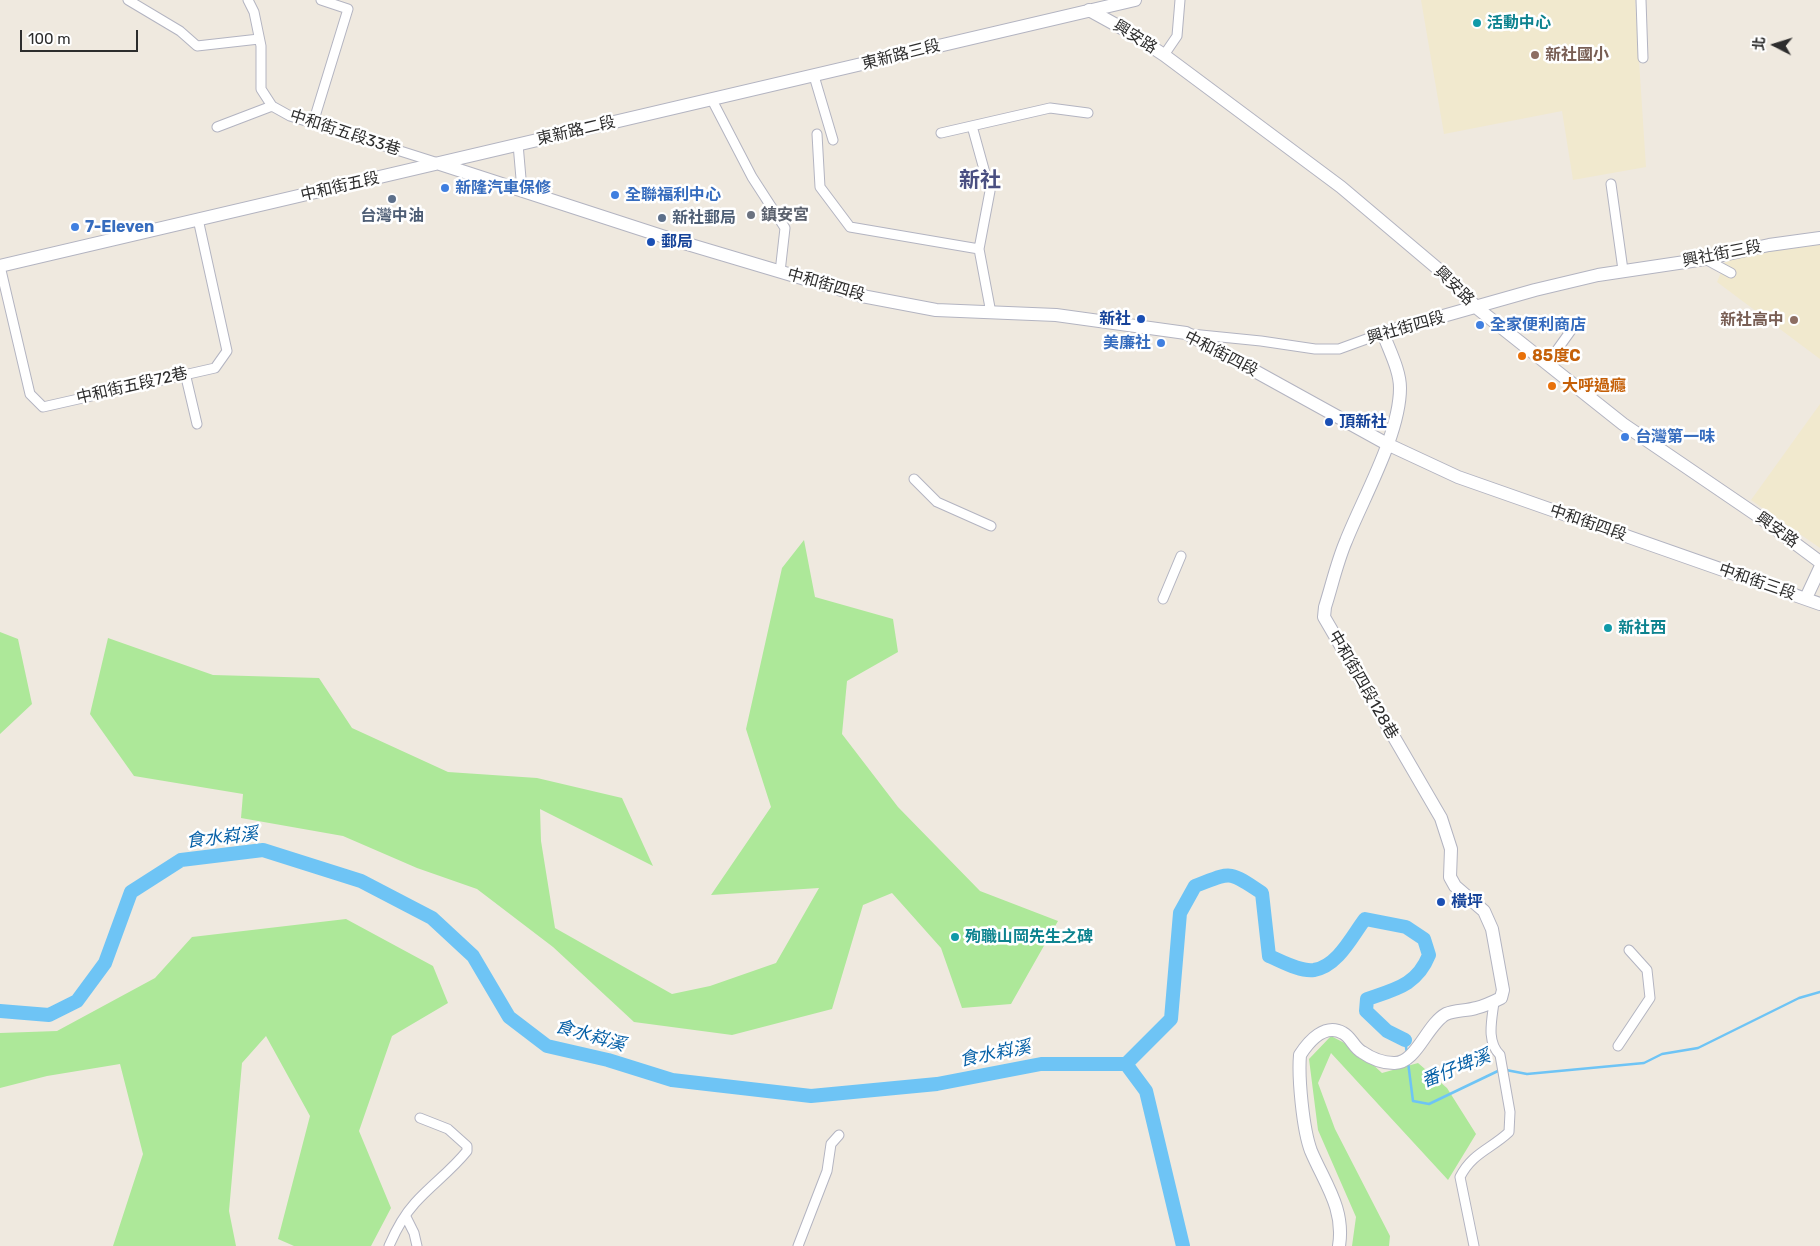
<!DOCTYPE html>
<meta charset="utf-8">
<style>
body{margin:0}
#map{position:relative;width:1820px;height:1246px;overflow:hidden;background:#efe9df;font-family:Rubik,"Noto Sans TC",sans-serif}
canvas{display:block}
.north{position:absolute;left:1750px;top:20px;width:50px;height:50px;-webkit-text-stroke:4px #fff;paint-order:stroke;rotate:275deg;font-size:14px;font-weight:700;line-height:20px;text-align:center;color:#2d2d2d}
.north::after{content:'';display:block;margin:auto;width:18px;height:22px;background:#2d2d2d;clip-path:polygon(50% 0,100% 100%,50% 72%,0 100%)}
.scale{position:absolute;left:20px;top:30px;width:118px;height:22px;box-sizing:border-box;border:2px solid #2d2d2d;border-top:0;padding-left:6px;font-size:15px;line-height:18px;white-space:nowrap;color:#2d2d2d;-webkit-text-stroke:4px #fff;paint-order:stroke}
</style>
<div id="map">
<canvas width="1820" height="1246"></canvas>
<div class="north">北</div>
<div class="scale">100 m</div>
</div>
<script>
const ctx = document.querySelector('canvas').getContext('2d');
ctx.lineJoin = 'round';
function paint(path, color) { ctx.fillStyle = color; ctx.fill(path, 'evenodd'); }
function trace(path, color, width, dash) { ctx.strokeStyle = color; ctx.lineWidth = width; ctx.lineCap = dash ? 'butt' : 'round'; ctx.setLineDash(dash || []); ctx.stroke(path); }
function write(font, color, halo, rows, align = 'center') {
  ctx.font = font + ' Rubik,"Noto Sans TC",sans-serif'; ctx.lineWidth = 5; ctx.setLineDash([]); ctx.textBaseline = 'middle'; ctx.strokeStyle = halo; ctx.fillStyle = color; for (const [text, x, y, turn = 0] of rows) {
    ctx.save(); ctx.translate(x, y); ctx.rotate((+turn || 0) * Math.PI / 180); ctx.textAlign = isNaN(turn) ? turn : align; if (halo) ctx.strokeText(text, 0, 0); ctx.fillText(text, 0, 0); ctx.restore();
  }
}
paint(new Path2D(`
 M1421,0h214l11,167 -73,13 -11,-69 -118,23z
 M1820,244v115l-103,-77 10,-24z
 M1820,404v144l-69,-48z`), '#f1e9ce');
paint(new Path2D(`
 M804,540l11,57 78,22 5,33 -51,29 -5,53 56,73 82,84 78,30 -47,83 -49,4 -21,-60 -49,-55 -29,12 -31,104 -100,26 -98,-13 -81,-75 -76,-58 -60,-21 -74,-32 -102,-18 2,-24 -109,-18 -44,-62 18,-76 105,37 106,3 33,50 96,44 89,6 85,20 31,68 -113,-57 1,32 14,87 117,66 38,-8 66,-23 43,-75 -108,7 60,-88 -25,-78 36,-161z
 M0,632l18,7 14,65 -32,30z
 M346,919l87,47 15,37 -56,33 -33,95 32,77 -20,38h-77l-16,-7 32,-123 -44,-80 -24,27 -13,148 7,35h-123l30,-92 -23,-90 -73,12 -47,12v-55l57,-2 98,-53 37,-41z
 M1331,1036l25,13 26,24 36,-10 29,25 29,46 -28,46 -117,-127 -13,30 17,46 55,107 -1,10h-37l4,-29 -38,-87 -9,-71z`), '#ade899');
trace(new Path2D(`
 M1405,1040l2,14
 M1408,1062l5,39 16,3 71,-34
 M1506,1070l21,4 117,-11 18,-9 36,-6 101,-50 21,-6`), '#6ec4f5', 2.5);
trace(new Path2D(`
 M0,1011l49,4 28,-14 28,-38 26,-71 50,-32 82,-10 98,31 71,37 41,38 36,61 38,29 61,14 64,20 139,16 126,-12 104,-20h85l20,27 37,155
 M1126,1064l45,-45 9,-106 15,-27c37,-14 33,-16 67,7l7,63c12,5 31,16 45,14 24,-4 38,-34 51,-51l41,8 18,12 5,16c-12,30 -33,34 -62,44l-1,12 21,20 18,9`), '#6ec4f5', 14);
const street = new Path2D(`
 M128,0l52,31 17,15 62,-7
 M248,0l6,12 7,34v43l11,17 18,10 148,47
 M1641,0l2,58
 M1164,55l13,-19 3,-36
 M814,76l19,64
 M712,100l40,77 33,51 -5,44
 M313,123l35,-114 -27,-9
 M972,126l18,65 -11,58 12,64
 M217,127l55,-21
 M941,133l109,-25 38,5
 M817,134l3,53 30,40 129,22
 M518,144l4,46
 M1611,184l12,86
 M1705,259l26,14
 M0,266l30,128 13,13 172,-39 12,-17 -29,-132
 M1191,334l70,7 54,8h24l44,-16
 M1547,364l25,-35
 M185,373l12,51
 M914,479l23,23 54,24
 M1163,599l18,-43
 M1618,1046l32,-48 -3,-28 -18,-20
 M406,1217l8,16 3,13
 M389,1246c6,-14 16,-32 26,-43 16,-18 36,-32 52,-52v-5l-19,-17 -28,-11
 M798,1246l29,-75 4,-27 8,-9
 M1474,1246l-14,-69c12,-24 31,-28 49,-45l1,-20 -10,-57c-14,-14 -8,-35 -6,-53`);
const secondary = new Path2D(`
 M1089,10l40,22 35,23 177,132 103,87 33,34 146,116 138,94 59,44
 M440,164l234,76 188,56 74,14 120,5 130,18 201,111 71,33 362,127
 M0,266l1135,-266
 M1806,598l14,-30
 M1339,1246c6,-37 -14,-62 -28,-95 -8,-21 -13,-73 -11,-96 9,-14 25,-32 43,-22 8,4 11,15 19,19 10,7 20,11 32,11 22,1 33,-39 52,-49 9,-4 20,-3 30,-6 9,-2 17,-6 25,-10l2,-8 -11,-61 -8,-18 -29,-25 -5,-9 1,-28 -10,-31 -117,-201 1,-10c7,-22 12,-45 21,-66 17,-43 54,-107 54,-153 0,-18 -11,-38 -17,-55l152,-43 63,-15 107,-16 64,-14 51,-7`);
trace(street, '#b3b4c1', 11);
trace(secondary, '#b3b4c1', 14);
trace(street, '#fff', 9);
trace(secondary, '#fff', 12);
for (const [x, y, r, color] of [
 [1477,23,5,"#0f9aa8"],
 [1535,55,5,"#8d6e63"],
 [445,188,5,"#3f7fe0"],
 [615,195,5,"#3f7fe0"],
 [392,199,5,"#5c6f8a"],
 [751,215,5,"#6b7280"],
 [662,218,5,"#5c6f8a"],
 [75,227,5,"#3f7fe0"],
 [651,242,5,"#1a4fb4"],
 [1141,319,5,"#1a4fb4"],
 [1794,320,5,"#8d6e63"],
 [1480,325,5,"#3f7fe0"],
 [1161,343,5,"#3f7fe0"],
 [1522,356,5,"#e8710a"],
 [1552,386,5,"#e8710a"],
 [1329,422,5,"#1a4fb4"],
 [1625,437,5,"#3f7fe0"],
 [1608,628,5,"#0f9aa8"],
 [1441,902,5,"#1a4fb4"],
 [955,937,5,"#0f9aa8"]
]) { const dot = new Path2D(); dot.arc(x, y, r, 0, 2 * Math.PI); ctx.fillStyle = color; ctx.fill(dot); trace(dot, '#fff', 2); }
write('bold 16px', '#0d838f', '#fff', [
 ["活動中心",1487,23],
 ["新社西",1618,628],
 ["殉職山岡先生之碑",965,937]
], 'left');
write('16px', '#2d2d2d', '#fff', [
 ["興安路",1135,37,32],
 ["東新路三段",901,55,-14],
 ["東新路二段",576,131,-13],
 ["中和街五段33巷",345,133,18],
 ["中和街五段",340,187,-13],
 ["興社街三段",1722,254,-11],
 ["中和街四段",826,285,16],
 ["興安路",1454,286,44],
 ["興社街四段",1406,328,-16],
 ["中和街四段",1221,354,27],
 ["中和街五段72巷",132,386,-13],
 ["中和街四段",1588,523,19],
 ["興安路",1777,530,36],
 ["中和街三段",1757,582,19],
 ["中和街四段128巷",1363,685,60]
]);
write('bold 16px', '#785e54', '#fff', [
 ["新社國小",1545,55],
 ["新社高中",1784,320,"right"]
], 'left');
write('bold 16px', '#366cbe', '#fff', [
 ["新隆汽車保修",455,188],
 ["全聯福利中心",625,195],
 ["7-Eleven",85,227],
 ["全家便利商店",1490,325],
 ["美廉社",1151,343,"right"],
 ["台灣第一味",1635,437]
], 'left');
write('bold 16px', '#5b616d', '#fff', [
 ["鎮安宮",761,215]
], 'left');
write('bold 16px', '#4e5e75', '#fff', [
 ["台灣中油",392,216],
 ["新社郵局",672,218,"left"]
]);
write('bold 16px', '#164399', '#fff', [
 ["郵局",661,242],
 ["新社",1131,319,"right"],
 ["頂新社",1339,422],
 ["橫坪",1451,902]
], 'left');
write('bold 16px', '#c56008', '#fff', [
 ["85度C",1532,356],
 ["大呼過癮",1562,386]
], 'left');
write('italic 18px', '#0761a7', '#fff', [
 ["食水嵙溪",222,838,-6],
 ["食水嵙溪",590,1036,16],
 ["食水嵙溪",995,1054,-11],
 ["番仔埤溪",1456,1069,-22]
]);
write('bold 21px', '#4a4f81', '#fff', [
 ["新社",980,181]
]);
</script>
